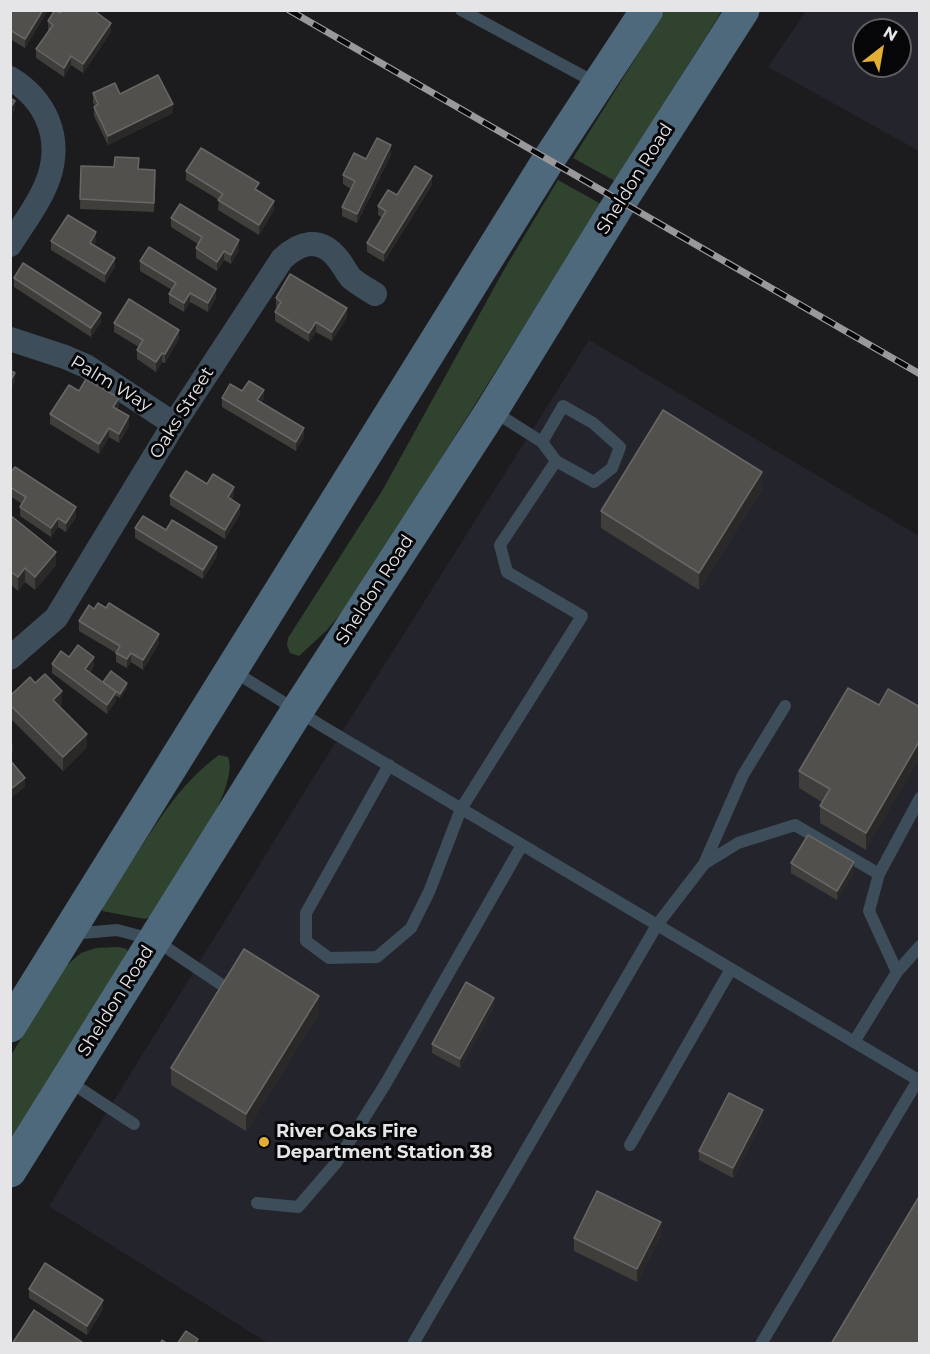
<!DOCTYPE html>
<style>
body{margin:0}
#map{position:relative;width:930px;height:1354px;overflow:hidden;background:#1c1c1f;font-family:Montserrat,sans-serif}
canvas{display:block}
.frame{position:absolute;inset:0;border:12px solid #e5e5e7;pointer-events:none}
.north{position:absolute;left:852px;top:18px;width:60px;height:60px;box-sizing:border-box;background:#060608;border:2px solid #5f5f61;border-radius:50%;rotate:31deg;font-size:16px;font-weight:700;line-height:24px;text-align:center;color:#e5e5e7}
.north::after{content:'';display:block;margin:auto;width:21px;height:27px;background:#e2af34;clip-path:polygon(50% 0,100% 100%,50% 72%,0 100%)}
</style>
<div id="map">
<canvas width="930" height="1354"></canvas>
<div class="frame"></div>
<div class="north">N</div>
</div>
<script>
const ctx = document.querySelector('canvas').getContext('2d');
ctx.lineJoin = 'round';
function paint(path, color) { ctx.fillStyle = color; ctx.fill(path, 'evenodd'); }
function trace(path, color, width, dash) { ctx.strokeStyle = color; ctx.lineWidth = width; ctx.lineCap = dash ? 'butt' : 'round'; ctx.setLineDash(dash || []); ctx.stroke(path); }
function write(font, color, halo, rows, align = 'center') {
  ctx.font = font + ' Montserrat,sans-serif'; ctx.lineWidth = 6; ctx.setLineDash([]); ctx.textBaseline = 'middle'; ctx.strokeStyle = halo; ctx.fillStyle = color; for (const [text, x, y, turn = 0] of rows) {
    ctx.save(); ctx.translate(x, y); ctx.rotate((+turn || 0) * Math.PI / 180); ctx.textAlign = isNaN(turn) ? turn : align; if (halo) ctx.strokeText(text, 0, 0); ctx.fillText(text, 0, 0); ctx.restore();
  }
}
paint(new Path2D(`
 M806,11h113v140l-151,-84zM864,30h36v36h-36z
 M589,340l330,196v807h-651l-219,-137 261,-423z`), '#24242d');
paint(new Path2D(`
 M665,11h57l-107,170 -42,-23z
 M558,180l43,24 -251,399 -24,28 -27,25 -9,-3 -3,-8 1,-7 94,-147 123,-223z
 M219,755l9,2c13,32 -57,129 -75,159l-8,3 -43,-8c3,-15 18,-31 26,-44 27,-41 51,-83 91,-112z
 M119,947l8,2 2,9 -118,186v-89l56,-90 14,-12 15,-5z`), '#2f432f');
trace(new Path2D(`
 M461,10l135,73
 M542,442l14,19
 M233,671l89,55 598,355
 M389,765l-83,148v28l23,17 48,-1 34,-29 18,-36 32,-83 121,-193 -75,-44 -7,-27 56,-84 38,21 18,-14 8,-21 -27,-24 -30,-17 -21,36 -49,-31
 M704,864l39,-89 42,-69
 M879,874l41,-76
 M71,934l46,-4 38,10 67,45
 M854,1042l43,-70 23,-26
 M67,1080l67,44
 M630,1145l101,-176
 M257,1203l41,4 38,-44 50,-80 136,-238
 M413,1344l244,-419 47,-61 34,-21 57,-18 84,49 -10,37 28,61
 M761,1344l157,-264`), '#3d4d59', 12);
trace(new Path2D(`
 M10,78c36,22 52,59 39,99 -8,24 -26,47 -39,68
 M10,339l55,18 21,9 88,58
 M10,658l46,-40 118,-194 108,-165c18,-17 38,-23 56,0 5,6 8,13 13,19 7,6 16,11 24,16`), '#3d4d59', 24);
trace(new Path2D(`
 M10,1026l539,-867 98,-149
 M10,1171l287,-460 195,-301 128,-208 123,-192`), '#4e687c', 33);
const rail = new Path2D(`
 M289,10l631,364`);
trace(rail, '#99999b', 7);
trace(rail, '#060608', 4.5, [14]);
paint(new Path2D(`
 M10,10h38l-23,38 -15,-9z
 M60,13l51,19 -28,41 -12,-8 -7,12 -28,-19v-9l13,-18 -1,-1v-9z
 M93,93l27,1 53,19 -65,32 -14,-29v-9l1,-1 -2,-3z
 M391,155l-34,68 -15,-7v-9l9,-18 -8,-5v-9l23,-16z
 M81,166l74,4 -1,42 -74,-3z
 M186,171l73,20 15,19 -15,25 -41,-25 1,-10 -33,-20z
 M432,185l-48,77 -17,-10v-9l15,-25 -4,-3v-9l19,-11z
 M171,218l68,32 -8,14 -7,-4 -7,11 -21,-13v-10l2,-4 -27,-17z
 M51,241l45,1 -2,3 21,22 -10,16 -54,-33z
 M140,261l76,37 -8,14 -18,-10 -6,10 -15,-9v-9l3,-4 -32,-19z
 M14,278l87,44 -10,15 -77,-50z
 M276,298l71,19 -15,24 -16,-9 -7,10 -34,-21v-9l2,-4 -1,-1z
 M114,323l65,16 -14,24 -3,-1 -6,10 -19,-13v-9l2,-3 -25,-15z
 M79,391l40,16 -2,2 12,17 -10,17 -10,-6 -10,17 -49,-30v-10z
 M242,391l22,8 -3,4 43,34 -8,14 -74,-44v-9z
 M10,473l66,44 -10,15 -8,-5 -7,10 -31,-21v-9l2,-3 -12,-8z
 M207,484l27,12 -2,3 8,15 -15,25 -55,-34v-9z
 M762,489l-63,101 -98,-62v-17z
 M10,515l46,50 -21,25 -10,-8 -7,9 -8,-7z
 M135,528l82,28 -14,23 -68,-41z
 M79,621l80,22 -16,27 -12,-8 -4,6 -11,-6v-9l-37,-22z
 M69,657l25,9 -4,7 13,10 24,5 -7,10 -4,-2v5l-9,13 -55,-41v-9z
 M35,683l27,21 -3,3 28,40 -24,24 -53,-53v-22z
 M879,705l-13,145 -46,-27v-17l2,-4 -23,-14v-17z
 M791,863l63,9 -17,28 -46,-27z
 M494,1007l-34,61 -28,-15v-9z
 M319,1013l-73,118 -75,-46v-17z
 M763,1120l-30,58 -34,-18v-9z
 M661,1235l-24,47 -63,-31v-13z
 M29,1289l74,20 -16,26 -58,-37z`), '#403e3b');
paint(new Path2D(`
 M43,10h5l-23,38v-9z
 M111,23v9l-28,41v-9z
 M71,56v9l-7,12v-9z
 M15,101v9l-5,7v-9z
 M173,104v9l-65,32v-9z
 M391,145v10l-34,68v-9z
 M432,176v9l-48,77v-9z
 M274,201v9l-15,25v-10z
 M96,232v10l-6,10v-9z
 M239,240v10l-8,14v-9z
 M224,251v9l-7,11v-9z
 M115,258v9l-10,16v-9z
 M216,289v9l-8,14v-9z
 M190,293v9l-6,10v-9z
 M347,308v9l-15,24v-9z
 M101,313v9l-10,15v-9z
 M316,322v10l-7,10v-9z
 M179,330v9l-14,24v-9z
 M162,353v9l-6,10v-10z
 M13,360v9l-3,4v-9z
 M15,373v9l-5,9v-10z
 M264,390v9l-7,10v-9z
 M119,398v9l-6,9v-9z
 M129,416v10l-10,17v-9z
 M109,428v9l-10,17v-10z
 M304,428v9l-8,14v-9z
 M12,450v14l-2,2v-14z
 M762,472v17l-63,101v-17z
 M234,487v9l-6,10v-9z
 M240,505v9l-15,25v-9z
 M76,507v10l-10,15v-9z
 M58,518v9l-7,10v-9z
 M217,547v9l-14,23v-9z
 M56,552v13l-21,25v-13z
 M25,568v14l-7,9v-14z
 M159,634v9l-16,27v-10z
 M131,653v9l-4,6v-9z
 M94,657v9l-9,13v-10z
 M127,683v5l-7,10v-4z
 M62,691v13l-9,9v-13z
 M116,692v9l-9,13v-9z
 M87,734v13l-24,24v-14z
 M920,740v18l-54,92v-17z
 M13,744v9l-3,2v-9z
 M25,778v9l-14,11v-9z
 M854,862v10l-17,28v-9z
 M319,996v17l-73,118v-17z
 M494,998v9l-34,61v-9z
 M763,1110v10l-30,58v-10z
 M661,1222v13l-24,47v-13z
 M103,1300v9l-16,26v-9z`), '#2a2928');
const building = new Path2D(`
 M10,10h33l-18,29 -15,-9z
 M55,10l5,3 2,-3h31l18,13 -28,41 -12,-8 -7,12 -28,-19 17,-24 -5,-4z
 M158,75l15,29 -65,32 -14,-29 4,-3 -5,-11 22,-10 5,11z
 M10,98l5,3 -5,7z
 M377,138l14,7 -34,69 -15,-7 13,-26 -12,-6 11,-22 12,6z
 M201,148l58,35 -4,6 19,12 -15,24 -41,-25 5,-6 -37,-23z
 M115,157l24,1 -1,11 17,1 -1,33 -74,-4 1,-33 33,1z
 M415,166l17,10 -48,77 -17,-10 19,-32 -8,-5 10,-16 9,5z
 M180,204l59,36 -8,15 -7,-4 -7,11 -21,-14 6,-11 -31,-19z
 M68,215l28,17 -6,11 25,15 -10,16 -54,-33z
 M149,247l67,42 -8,14 -18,-10 -6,10 -15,-9 7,-11 -36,-22z
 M23,263l78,50 -10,15 -77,-50z
 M290,274l57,34 -15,24 -16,-10 -7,11 -34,-21 6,-10 -5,-4z
 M129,299l50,31 -14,24 -3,-1 -6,9 -19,-12 6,-10 -29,-17z
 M10,370l5,3 -5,8z
 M86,379l33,19 -6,9 16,9 -10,18 -10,-6 -10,16 -49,-30 19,-29 10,6z
 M249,381l15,9 -7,10 47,28 -8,14 -74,-44 8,-14 12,7z
 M663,410l99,62 -63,101 -98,-62z
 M15,467l61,40 -10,16 -8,-5 -7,10 -31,-21 6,-10 -16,-10v-14z
 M186,471l21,13 6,-10 21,13 -6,10 12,8 -15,25 -55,-34z
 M10,515l46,37 -21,25 -10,-9 -7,9 -8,-6z
 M143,516l23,14 6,-10 45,27 -14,23 -68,-42z
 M98,603l8,5 3,-5 50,31 -16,26 -12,-7 -4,6 -11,-6 4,-7 -41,-25 10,-16 5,4z
 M78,645l16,12 -9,12 31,23 -9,13 -55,-41 9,-13 8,6z
 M111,671l16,12 -7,11 -17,-12z
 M45,674l17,17 -9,9 34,34 -24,23 -53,-52v-9l20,-19 5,6z
 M848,688l31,17 9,-16 32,18v33l-54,93 -46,-27 10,-17 -31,-18z
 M10,760l15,18 -14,11 -1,-1z
 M808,835l46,27 -17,29 -46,-28z
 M244,949l75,47 -73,118 -75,-46z
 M466,982l28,16 -34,61 -28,-15z
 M729,1093l34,17 -30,58 -34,-17z
 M597,1191l64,31 -24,47 -63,-31z
 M920,1195v149h-89z
 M45,1263l58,37 -16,26 -58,-37z
 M34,1310l51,34h-73z
 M186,1331l12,8 -3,5h-18z
 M162,1340l6,4h-8z`);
paint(building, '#52504d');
trace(building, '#696766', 1.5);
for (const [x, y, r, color] of [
 [264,1142,6,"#e2af34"]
]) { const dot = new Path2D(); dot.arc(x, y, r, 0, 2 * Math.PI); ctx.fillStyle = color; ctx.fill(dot); trace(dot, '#060608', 2); }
write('18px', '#e5e5e7', '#060608', [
 ["Sheldon Road",635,179,-58],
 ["Palm Way",111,384,31],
 ["Oaks Street",182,413,-58],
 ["Sheldon Road",375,590,-57],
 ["Sheldon Road",116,1001,-58]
]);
write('bold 18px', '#e5e5e7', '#060608', [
 ["River Oaks Fire",276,1132],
 ["Department Station 38",276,1153]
], 'left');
</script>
